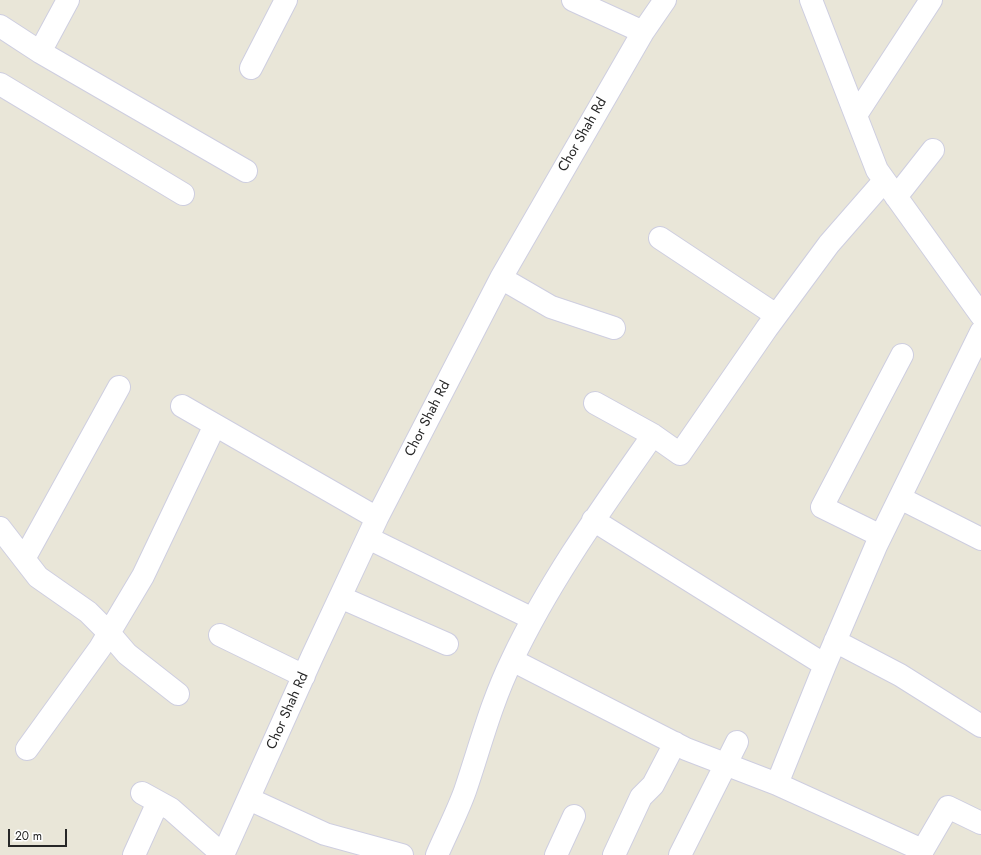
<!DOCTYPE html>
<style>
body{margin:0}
#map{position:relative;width:981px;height:855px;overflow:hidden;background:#e9e6d8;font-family:Jost,sans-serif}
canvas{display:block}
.scale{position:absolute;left:8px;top:829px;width:59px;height:18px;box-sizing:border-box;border:2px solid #272727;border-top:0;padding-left:5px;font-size:12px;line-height:14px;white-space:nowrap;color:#272727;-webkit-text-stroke:3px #fff;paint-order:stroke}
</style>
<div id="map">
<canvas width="981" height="855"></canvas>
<div class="scale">20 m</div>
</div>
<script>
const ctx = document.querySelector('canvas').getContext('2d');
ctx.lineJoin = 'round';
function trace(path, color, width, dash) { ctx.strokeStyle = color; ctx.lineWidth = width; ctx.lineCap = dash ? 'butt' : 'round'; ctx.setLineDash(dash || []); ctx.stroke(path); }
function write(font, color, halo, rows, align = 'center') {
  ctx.font = font + ' Jost,sans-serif'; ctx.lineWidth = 3.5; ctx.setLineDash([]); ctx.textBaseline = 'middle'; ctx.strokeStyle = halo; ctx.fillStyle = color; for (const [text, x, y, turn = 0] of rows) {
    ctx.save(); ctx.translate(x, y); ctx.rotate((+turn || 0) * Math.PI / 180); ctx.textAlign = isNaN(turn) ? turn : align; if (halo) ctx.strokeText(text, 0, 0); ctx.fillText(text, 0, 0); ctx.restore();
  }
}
const minor = new Path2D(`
 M573,0l70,32
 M811,0l66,170 104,145
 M0,26l40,26 206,119
 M40,52l28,-52
 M251,68l35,-68
 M0,84l183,110
 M856,115l75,-115
 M896,197l37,-47
 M660,238l116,77
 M501,278l50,29 63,21
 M595,403l58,32 27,19 87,-126 62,-84 55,-63
 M182,406l195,112
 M900,498l81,41
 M593,520l232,145
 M0,528l38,49 50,35 21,21 18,21 51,40
 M881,536l-59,-29 80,-152
 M368,538l165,81
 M24,559l95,-172
 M340,597l107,47
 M220,635l84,41
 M835,641l65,34 81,51
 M512,660l174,89 91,35 145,66
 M27,749l73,-101 43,-72 72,-151
 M777,784l48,-119 51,-119 105,-214
 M142,793l29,16 52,46
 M249,799l76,35 77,21
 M134,855l24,-53
 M223,855l89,-198 65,-139 124,-240 142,-246 22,-32
 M437,855c9,-21 20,-42 28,-64 15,-44 26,-88 47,-131 38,-80 90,-152 141,-225
 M556,855l18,-39
 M614,855l27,-58 12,-12 22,-42
 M680,855l57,-113
 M920,855l28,-48 33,16`);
trace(minor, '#cecee0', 24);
trace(minor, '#fff', 22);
write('14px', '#272727', '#fff', [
 ["Chor Shah Rd",583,135,-60],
 ["Chor Shah Rd",428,419,-63],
 ["Chor Shah Rd",288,711,-66]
]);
</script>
